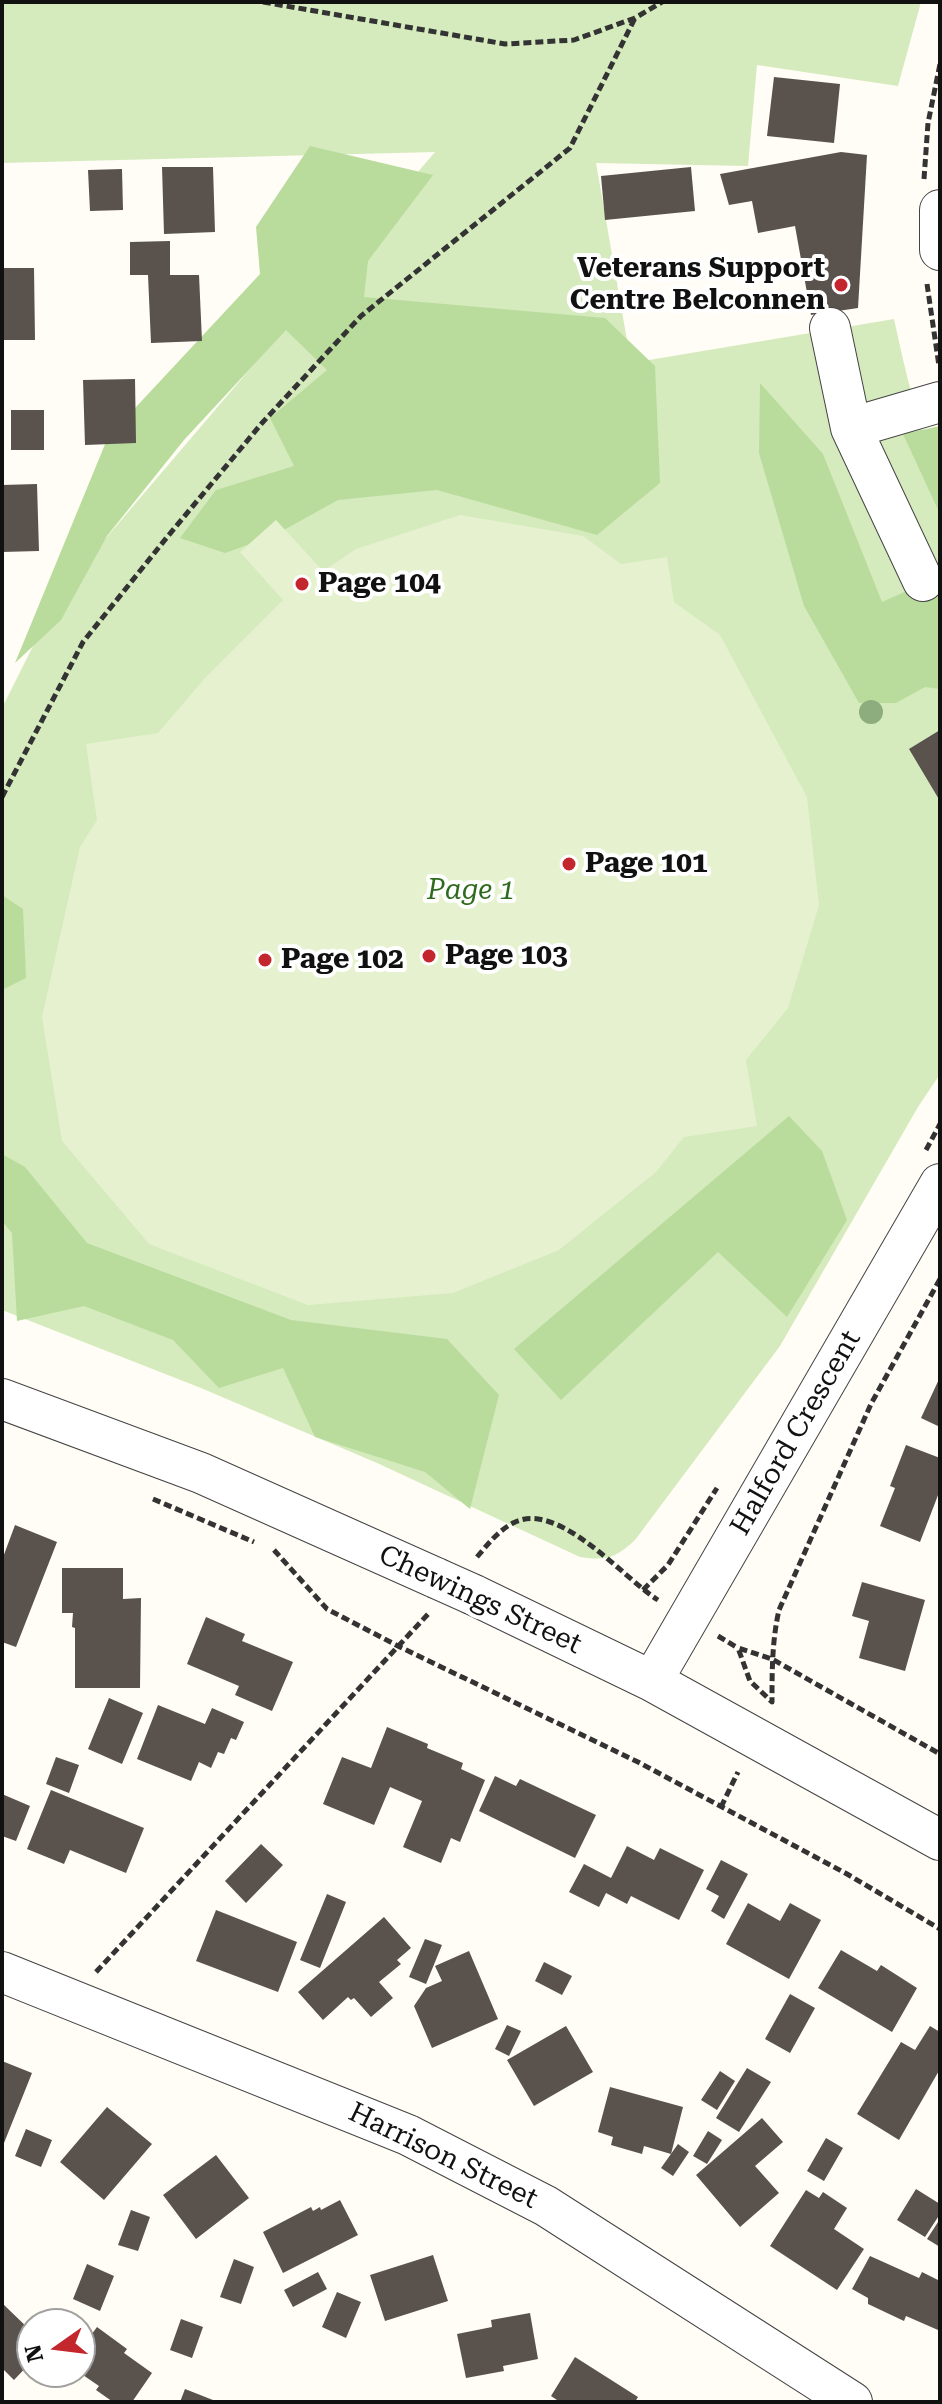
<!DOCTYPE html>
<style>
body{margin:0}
#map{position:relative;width:942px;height:2404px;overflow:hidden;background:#fffdf5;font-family:"Roboto Serif",serif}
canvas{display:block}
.frame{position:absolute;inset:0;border:4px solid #111;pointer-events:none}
.north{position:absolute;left:16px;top:2308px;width:80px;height:80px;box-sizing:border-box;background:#fff;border:2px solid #a0a0a0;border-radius:50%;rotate:256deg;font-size:22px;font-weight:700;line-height:32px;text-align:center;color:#111}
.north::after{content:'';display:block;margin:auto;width:28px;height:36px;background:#c4262e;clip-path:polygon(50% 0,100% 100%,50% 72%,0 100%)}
</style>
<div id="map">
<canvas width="942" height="2404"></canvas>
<div class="frame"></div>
<div class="north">N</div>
</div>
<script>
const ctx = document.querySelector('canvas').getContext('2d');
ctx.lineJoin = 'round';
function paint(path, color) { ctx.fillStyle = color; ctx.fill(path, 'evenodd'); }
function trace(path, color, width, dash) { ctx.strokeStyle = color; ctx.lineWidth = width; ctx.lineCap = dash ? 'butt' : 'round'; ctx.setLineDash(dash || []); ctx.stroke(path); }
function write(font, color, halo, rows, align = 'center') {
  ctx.font = font + ' "Roboto Serif",serif'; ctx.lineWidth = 8; ctx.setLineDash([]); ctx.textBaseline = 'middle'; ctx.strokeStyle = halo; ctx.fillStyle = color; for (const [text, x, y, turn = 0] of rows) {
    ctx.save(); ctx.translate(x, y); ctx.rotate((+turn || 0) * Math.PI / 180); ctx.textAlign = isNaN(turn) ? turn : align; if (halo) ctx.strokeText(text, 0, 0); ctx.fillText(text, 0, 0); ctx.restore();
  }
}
paint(new Path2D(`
 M2,2h919l-23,84 -141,-21 -9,101 -152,-3 35,200 263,-44c12,56 25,109 46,162v593l-22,33 -138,239 -145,194c-19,18 -29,21 -55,17l-203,-94 -176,-75 -199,-78v-602l36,-72 67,-97 330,-387 -433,11z`), '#d5ebbd');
paint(new Path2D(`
 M310,146l123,29 -65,86 -4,36 241,21 50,48 5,117 -63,52 -160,-45 -99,10 -65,36 -48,17 -45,-15 36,-48 78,-24 -24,-48 57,-48 -41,-40 -102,110 -77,96 -46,84 -46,43 93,-226 152,-163 -4,-47z
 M760,383l63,71 59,148 58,-26v113l-15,-2 -29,16h-37l-55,-97 -45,-153z
 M940,426v88l-37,-80z
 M2,895l21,14 3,69 -24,12z
 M789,1116l33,35 25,69 -60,97 -69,-65 -157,148 -47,-51z
 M2,1154l23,13 62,76 204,77 156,19 52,56 -29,114 -45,-37 -110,-35 -32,-69 -64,20 -46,-48 -89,-34 -67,15 -5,-88 -10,-12z`), '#b9dc9c');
paint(new Path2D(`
 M460,515l123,21 38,28 46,-7 7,45 46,33 87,162 12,108 -31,103 -42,52 11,66 -73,11 -28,35 -97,78 -106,43 -145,12 -159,-61 -87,-103 -20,-124 38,-170 17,-27 -11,-76 72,-11 46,-54 79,-79 -43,-48 36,-32 47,51 33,-22z`), '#e6f2cf');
paint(new Path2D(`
 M774,77l66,7 -6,59 -67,-7z
 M841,152l26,3 -9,153 -47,7 -16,-89 -37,7 -6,-32 -23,4 -9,-31z
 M162,167h51l2,65 -51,2z
 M691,167l4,44 -90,9 -4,-44z
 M122,169l1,41 -33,1 -2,-41z
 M170,241v34h29l3,66 -51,2 -3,-68h-18v-33z
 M2,268h32l1,72h-33z
 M135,379l1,64 -51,2 -2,-65z
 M11,410h33v40h-33z
 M37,484l2,67 -37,1v-67z
 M940,730v71l-31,-52z
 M940,1377v50l-19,-9z
 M906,1445l34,13v32l-20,52 -40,-16 15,-38 -5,-2z
 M15,1525l42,17 -41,105 -14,-5v-82z
 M62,1568h61v31l18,-1 -1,90h-65v-60l-3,-1 1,-14h-11z
 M862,1582l63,18 -20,71 -46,-13 10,-37 -17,-5z
 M206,1617l39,17 -3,7 51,21 -21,49 -37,-16 4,-9 -52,-22z
 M109,1698l34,15 -21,51 -34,-15z
 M158,1705l47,19 7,-16 32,14 -8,18 -5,-2 -7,16 -6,-2 -7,16 -12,-6 -8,19 -54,-22z
 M387,1727l41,17 -1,4 36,15 -2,6 24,11 -25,62 -9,-4 -10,25 -38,-16 19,-46 -32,-14 -16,38 -51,-21 19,-47 29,11z
 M56,1757l23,8 -10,28 -23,-9z
 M495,1776l21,10 4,-7 76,36 -21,43 -96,-47z
 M51,1790l93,38 -18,45 -56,-23 -6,14 -37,-15z
 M2,1794l28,12 -14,35 -14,-5z
 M261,1844l22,21 -37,38 -21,-22z
 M627,1846l27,14 6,-12 44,22 -25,50 -48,-24 -4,8 -21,-11 -7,14 -30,-15 15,-28 27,14z
 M721,1860l27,14 -24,45 -13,-8 8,-15 -13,-7z
 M327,1894l19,8 -26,66 -20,-8z
 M748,1903l32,18 10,-18 31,17 -32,59 -63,-35z
 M216,1910l81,32 -19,50 -82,-31z
 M384,1917l27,31 -14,12 4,4 -22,18 14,16 -22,19 -17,-19 -3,2 -3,-3 -25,23 -25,-28z
 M425,1939l17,6 -16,39 -17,-7z
 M841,1950l36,21 4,-6 36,23 -25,44 -74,-44z
 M469,1951l29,68 -66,29 -18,-42 12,-18 16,-7 -7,-15z
 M544,1962l28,14 -10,19 -27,-14z
 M790,1994l25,14 -25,45 -25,-14z
 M507,2025l14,6 -12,25 -14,-7z
 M566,2026l27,46 -59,34 -27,-46z
 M930,2026l10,6v37l-41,71 -42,-26 44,-72 14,8z
 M2,2061l30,12 -30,75z
 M747,2068l24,14 -32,50 -23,-14z
 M720,2071l15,10 -18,29 -16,-10z
 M610,2087l73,20 -12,47 -27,-8 -2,8 -31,-9 2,-8 -15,-5z
 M107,2107l45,37 -48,56 -44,-38z
 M762,2118l21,24 -28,24 24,27 -39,34 -44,-52z
 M26,2129l26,11 -11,27 -26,-11z
 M708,2131l14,9 -15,24 -14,-8z
 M826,2138l17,10 -19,33 -17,-10z
 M678,2144l11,8 -16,24 -12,-8z
 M216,2155l33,43 -53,41 -33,-44z
 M916,2189l24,15v10l-15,23 -28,-17z
 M806,2190l13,8 4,-6 24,16 -13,21 30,20 -27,41 -67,-44z
 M340,2200l18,35 -75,38 -20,-41 48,-25 2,4 7,-4 1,3z
 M131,2210l19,7 -12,34 -20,-6z
 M940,2219v28l-13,-8z
 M433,2255l15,46 -63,20 -15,-46z
 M870,2256l49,22 3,-6 18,9 -2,49 -32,-14 -2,5 -36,-17v-6l-16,-9z
 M234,2259l20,8 -13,37 -21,-7z
 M87,2264l27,12 -14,35 -27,-12z
 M318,2272l9,17 -34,18 -9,-17z
 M337,2292l24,10 -15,36 -24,-11z
 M2,2303l30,29v29l-18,19 -12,-12z
 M530,2313l8,46 -35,7 1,5 -38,7 -9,-44 35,-7 -1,-7z
 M181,2319l22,8 -11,31 -22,-8z
 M97,2327l30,22 -3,4 28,20 -20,29h-19l-17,-12 3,-4 -19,-13v-23z
 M575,2357l63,40 -3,5h-75l-9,-6z
 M185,2389l33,13h-38z`), '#5a524d');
const minor = new Path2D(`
 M940,210v40
 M830,328l21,100 72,153
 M851,428l89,-26
 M2,1399l199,74 235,105
 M474,1595l178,86 288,159
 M652,1681l288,-497
 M2,1972l406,163 138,71 306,196`);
trace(minor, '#444', 42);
trace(new Path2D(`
 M263,2l242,42 69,-4 61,-22 27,-16
 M924,179l4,-56 12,-59
 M927,284l12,82
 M2,797l81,-155 85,-106 94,-113 99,-107 209,-168 65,-130
 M926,1150l14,-26
 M940,1279l-69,125 -92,206c-7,31 -7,61 -7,92l-22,-21 -12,-33 34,11 168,95
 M153,1499l101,43
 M274,1550l53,59 73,38 238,115 209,112 93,55
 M477,1557c11,-13 21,-26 36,-34 45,-24 110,55 145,77
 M643,1590l25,-25 49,-77
 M718,1636l20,12
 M721,1807l17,-35
 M96,1972l333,-359`), '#333', 5, [8, 4]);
trace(minor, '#fff', 40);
const minorBridge = new Path2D(`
 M436,1578l38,17`);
trace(minorBridge, '#444', 42, []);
trace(minorBridge, '#fff', 40);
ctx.fillStyle = '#8dad7f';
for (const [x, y] of [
 [871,712]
]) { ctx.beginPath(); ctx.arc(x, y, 12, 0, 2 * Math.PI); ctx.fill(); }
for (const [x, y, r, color] of [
 [841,285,8,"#c4262e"],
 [302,584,8,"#c4262e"],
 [569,864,8,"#c4262e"],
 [429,956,8,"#c4262e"],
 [265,960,8,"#c4262e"]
]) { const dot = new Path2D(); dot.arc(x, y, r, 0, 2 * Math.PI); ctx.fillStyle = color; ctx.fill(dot); trace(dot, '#fff', 3); }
write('bold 28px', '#111', '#fff', [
 ["Veterans Support",825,269,"right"],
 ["Centre Belconnen",825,301,"right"],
 ["Page 104",318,584],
 ["Page 101",585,864],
 ["Page 103",445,956],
 ["Page 102",281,960]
], 'left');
write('italic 28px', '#2f6b1f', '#fff', [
 ["Page 1",471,891]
]);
write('28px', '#111', '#fff', [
 ["Halford Crescent",796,1433,-60],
 ["Chewings Street",480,1600,25],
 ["Harrison Street",443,2156,26]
]);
</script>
